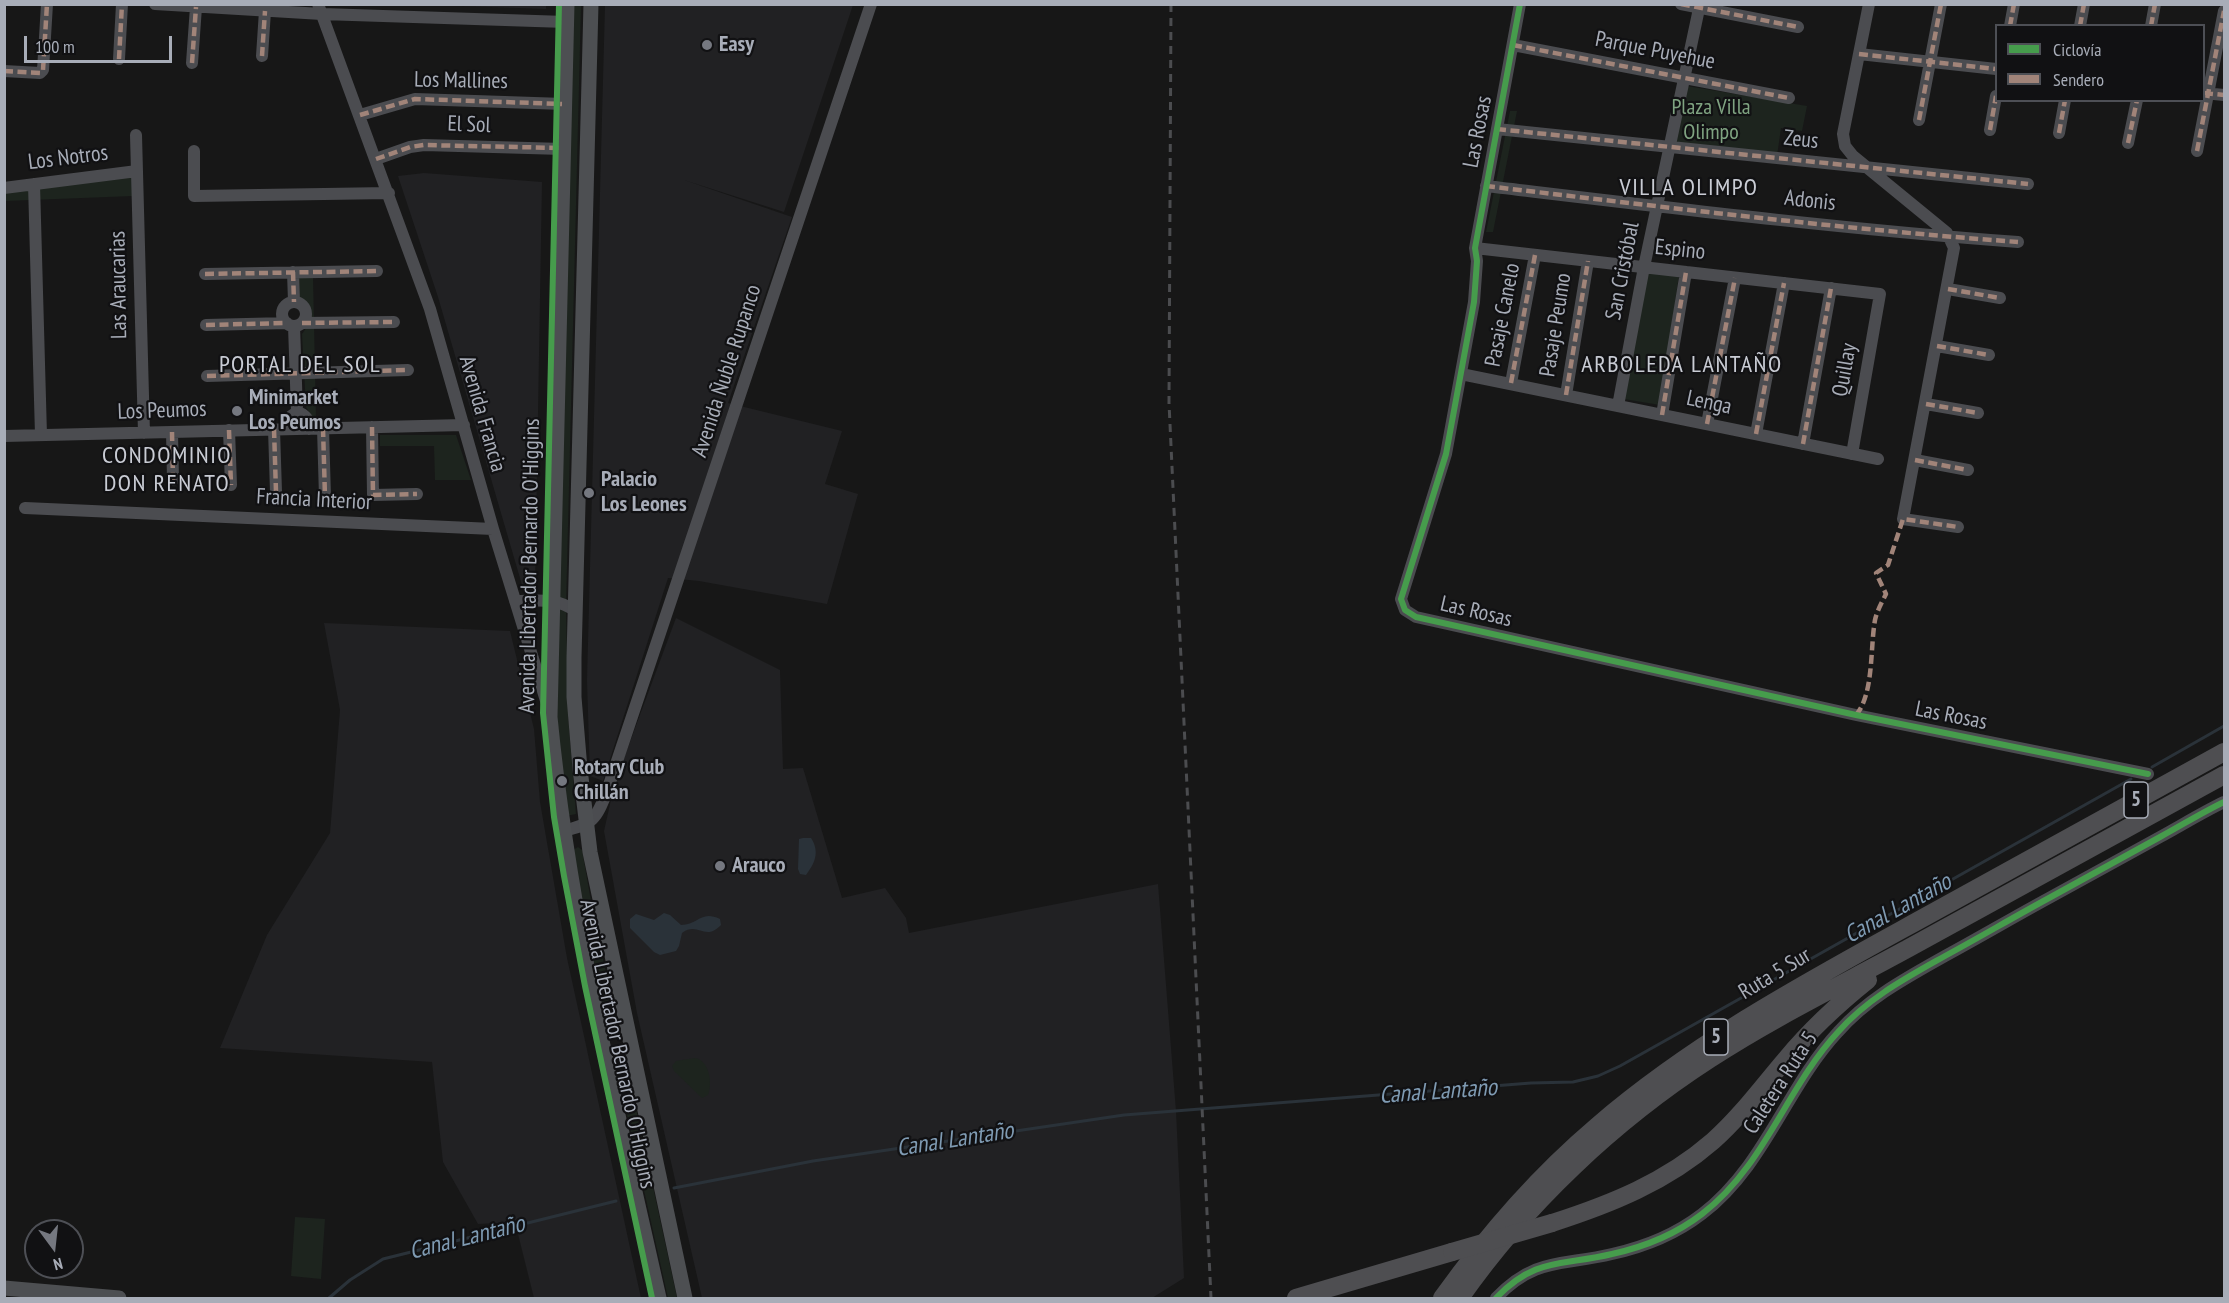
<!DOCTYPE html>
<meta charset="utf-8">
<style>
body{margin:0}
#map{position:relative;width:2229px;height:1303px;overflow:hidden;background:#171717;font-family:"PT Sans Narrow",sans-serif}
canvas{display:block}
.frame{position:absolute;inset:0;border:6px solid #a8adb8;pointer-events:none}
.legend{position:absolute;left:1995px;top:24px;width:210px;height:78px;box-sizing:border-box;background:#111113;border:2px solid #4d4f55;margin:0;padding:8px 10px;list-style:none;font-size:18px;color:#a8adb8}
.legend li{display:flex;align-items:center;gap:12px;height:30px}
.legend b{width:30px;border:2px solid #4d4f55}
.north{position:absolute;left:24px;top:1219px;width:60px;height:60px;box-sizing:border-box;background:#111113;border:2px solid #4d4f55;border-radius:50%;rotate:165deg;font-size:16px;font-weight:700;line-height:24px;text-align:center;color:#a8adb8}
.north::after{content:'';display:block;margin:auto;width:21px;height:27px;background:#757880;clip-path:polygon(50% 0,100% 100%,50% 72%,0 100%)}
.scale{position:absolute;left:24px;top:36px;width:148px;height:27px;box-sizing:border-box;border:3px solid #a8adb8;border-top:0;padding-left:8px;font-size:18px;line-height:21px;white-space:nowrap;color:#a8adb8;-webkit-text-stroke:4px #111113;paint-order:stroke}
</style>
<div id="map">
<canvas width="2229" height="1303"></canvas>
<div class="frame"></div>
<ul class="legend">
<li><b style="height:8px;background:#469c4c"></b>Ciclovía</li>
<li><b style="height:8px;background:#a18479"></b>Sendero</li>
</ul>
<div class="north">N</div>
<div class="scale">100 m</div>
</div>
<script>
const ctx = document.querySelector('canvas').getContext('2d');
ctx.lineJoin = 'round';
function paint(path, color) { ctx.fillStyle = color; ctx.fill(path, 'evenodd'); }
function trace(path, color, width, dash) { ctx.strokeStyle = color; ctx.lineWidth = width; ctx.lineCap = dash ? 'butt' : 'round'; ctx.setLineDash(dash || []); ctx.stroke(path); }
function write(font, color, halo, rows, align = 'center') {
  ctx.font = font + ' "PT Sans Narrow",sans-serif'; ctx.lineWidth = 4.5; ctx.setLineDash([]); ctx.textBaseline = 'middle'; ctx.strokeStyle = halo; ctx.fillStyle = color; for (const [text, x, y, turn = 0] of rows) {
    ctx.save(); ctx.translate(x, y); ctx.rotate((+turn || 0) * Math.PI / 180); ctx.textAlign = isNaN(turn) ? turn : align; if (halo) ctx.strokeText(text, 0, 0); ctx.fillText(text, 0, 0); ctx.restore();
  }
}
paint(new Path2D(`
 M434,5l112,-1v5z
 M605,5h248l-69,207 -100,-32 108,37 -64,186 114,28 -17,53 33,10 -31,110 -128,-23 -31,-3 -65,203 -13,-5 -3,-96z
 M424,173l118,9 -7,404 -13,-1 -84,-288 -40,-121z
 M676,618l104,52 3,99 20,-1 39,130 43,-10 21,30 3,15 249,-49 18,227 8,167 -32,20h-450l-65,-285 -33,-182 11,-49z
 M324,623l186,8 24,98 6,73 27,156 74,340h-107l-19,-76 -37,2 -35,-62 -11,-100 -212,-14 47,-113 63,-102 10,-123z`), '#212123');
paint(new Path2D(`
 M581,4l-15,602 2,109 8,99 -10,2 -9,-100 14,-711z
 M1687,86l120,20 -5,25 -21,-3 -4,28 -102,-10z
 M1510,111h7l-24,121h-7z
 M132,175l1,21 -128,5 -1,-9z
 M1645,272l34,3 -19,130 -36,-6z
 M297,276h16l3,142h-3l-7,-11 -4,-73c7,-9 8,-16 7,-26l-12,-12z
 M380,435h76l15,45h-36l-1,-34h-54z
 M578,847l4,3 13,74 20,88 -1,7 -5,3 -4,-3 -17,-79 -15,-90z
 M695,1058c14,2 18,25 13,37l-6,3 -28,-27 -2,-5 4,-5z
 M623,1062l4,5 50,231h-9l-51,-229 1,-6z
 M295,1217l30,2 -4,60 -30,-3z`), '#1d241e');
paint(new Path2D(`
 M803,838h8c9,14 4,25 -5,37l-6,-1 -2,-5 1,-30z
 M664,913l6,2 11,10c18,0 19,-15 39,-6l1,6c-16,17 -23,-4 -39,8l-3,13 -3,5 -16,4 -6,-3 -24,-24v-9l6,-5 18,6z`), '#2a3239');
trace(new Path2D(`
 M2152,767l72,-41
 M674,1188l139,-27 311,-46 407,-32 42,-1 25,-6 22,-10 511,-287
 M329,1298l21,-18 33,-21 233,-58`), '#2a3239', 3);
trace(new Path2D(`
 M155,4l167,10 244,8
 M318,4l112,305 63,220 54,175
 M1520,4l-45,244 2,13 -3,41 -28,152 -45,145 4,11 11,7 440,98 292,59
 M1681,4l117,23
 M1869,4l-26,130 2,12 8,10 94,77 7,15 -51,271 55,8
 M2010,26l4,-22
 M2080,26l4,-22
 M2151,26l4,-22
 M1513,45l276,53
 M1859,54l137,15
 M262,56l3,-45
 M119,59l3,-55
 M192,63l4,-56
 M4,71l36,2 3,-3 4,-66
 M2204,93l20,2
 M360,115l55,-16 149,5
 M1919,120l22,-116
 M1497,129l531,55
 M1990,130l6,-34
 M2059,133l6,-33
 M136,135l8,298
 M2128,143l9,-43
 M194,151v45l195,-3
 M2197,151l27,-140
 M376,159l34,-12 14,-2 139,4
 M34,184l7,251
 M1486,186c177,21 355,43 532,56
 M4,188l133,-17
 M1475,248l405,46 -28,160
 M293,272l1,30
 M205,274l172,-3
 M1948,289l52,9
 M282 314a12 12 0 1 1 24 0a12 12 0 1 1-24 0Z
 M302,323l92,-1
 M206,325l81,-2
 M294,326l3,86
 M1937,346l52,9
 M1461,374l417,85
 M207,376l201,-6
 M1511,383l24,-128
 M1566,395l22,-134
 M1926,404l52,9
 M1618,406l26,-139 56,-263
 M1662,415l24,-143
 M1707,424l28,-146
 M372,427l1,68 44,-1
 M323,428l2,69
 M274,429l2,63
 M285,429l2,-10 10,-7c8,2 13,8 12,17
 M229,430l2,55
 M172,432l1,48
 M1756,434l28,-151
 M4,436l460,-11
 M1803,444l28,-156
 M1915,460l53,10
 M25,508l468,21
 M515,601c22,0 42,-4 60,10
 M563,831c30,-7 33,-11 44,-40l264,-787
 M1496,1298c39,-41 66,-32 116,-44 32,-7 64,-20 90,-40 63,-48 84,-126 136,-182 30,-34 68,-54 107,-76 35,-19 69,-39 104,-58 37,-20 74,-41 111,-61 22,-12 43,-25 64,-35`), '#4b4c50', 12);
trace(new Path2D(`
 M567,4l-17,713c19,197 66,389 109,581
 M591,4l-17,653v40l6,72 10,83 95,446
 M4,1288l115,10`), '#4d4f52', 15);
trace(new Path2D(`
 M1552,1223c59,-19 114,-41 161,-82 28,-25 49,-54 73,-82 24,-29 52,-55 82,-79
 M1296,1298l156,-46
 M1442,1298c45,-63 96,-122 155,-172 101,-87 219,-149 335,-213 97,-54 194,-108 292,-161
 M1460,1298c65,-93 154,-177 250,-239 63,-41 131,-74 197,-110 106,-58 212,-116 317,-174`), '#4e4e51', 18);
trace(new Path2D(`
 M1171,4l-2,399 42,895`), '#4b4c4f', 3, [8, 6]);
trace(new Path2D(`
 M1452,1252l100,-29`), '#4e4e51', 18);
trace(new Path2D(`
 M1681,4l117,23
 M2010,26l4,-22
 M2080,26l4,-22
 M2151,26l4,-22
 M1513,45l276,53
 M1859,54l137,15
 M262,56l3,-45
 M119,59l3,-55
 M192,63l4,-56
 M4,71l36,2 3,-3 4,-66
 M2204,93l20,2
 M360,115l55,-16 147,5
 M1919,120l22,-116
 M1497,129l531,55
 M1990,130l6,-34
 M2059,133l6,-33
 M2128,143l9,-43
 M2197,151l27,-140
 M376,159l34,-12 14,-2 136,3
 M1486,186c177,21 355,43 532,56
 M293,272l1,30
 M205,274l172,-3
 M1948,289l52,9
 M302,323l92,-1
 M206,325l81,-2
 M1937,346l52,9
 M207,376l201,-6
 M1511,383l24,-128
 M1566,395l22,-134
 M1926,404l52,9
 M1662,415l24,-143
 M1707,424l28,-146
 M372,427l1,68 44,-1
 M323,428l2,69
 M274,429l2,63
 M229,430l2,55
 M172,432l1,48
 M1756,434l28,-151
 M1803,444l28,-156
 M1915,460l53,10
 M1856,715c18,-21 14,-67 19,-95 2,-9 7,-18 11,-26l-10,-21 12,-8 15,-46 55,8`), '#a18479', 4.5, [9, 4.5]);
trace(new Path2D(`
 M559,4l-16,709 11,104 10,59 21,110 67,312
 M1520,4l-45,244 2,13 -3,41 -28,152 -45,145 4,11 11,7 440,98 292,59
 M1496,1298c39,-41 66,-32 116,-44 32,-7 64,-20 90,-40 63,-48 84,-126 136,-182 30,-34 68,-54 107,-76 35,-19 69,-39 104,-58 37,-20 74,-41 111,-61 22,-12 43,-25 64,-35`), '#469c4c', 6);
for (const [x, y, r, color] of [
 [707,45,6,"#757880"],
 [237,411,6,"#757880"],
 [589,493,6,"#757880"],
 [562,781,6,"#757880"],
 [720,866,6,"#757880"]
]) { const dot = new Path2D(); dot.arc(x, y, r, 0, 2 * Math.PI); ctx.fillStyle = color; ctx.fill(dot); trace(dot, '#111113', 2); }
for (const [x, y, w] of [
 [2136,800,24],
 [1716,1037,24]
]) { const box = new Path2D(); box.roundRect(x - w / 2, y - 18, w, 36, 4.5); ctx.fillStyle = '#111113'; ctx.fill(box); trace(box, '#a8adb8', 1.5); }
write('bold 21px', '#a8adb8', null, [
 ["5",2136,800],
 ["5",1716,1037]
]);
write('bold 22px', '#a8adb8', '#111113', [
 ["Easy",719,45],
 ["Minimarket",249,398],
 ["Los Peumos",249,423],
 ["Palacio",601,480],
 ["Los Leones",601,505],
 ["Rotary Club",574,768],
 ["Chillán",574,793],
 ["Arauco",732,866]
], 'left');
write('22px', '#a8adb8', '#111113', [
 ["Parque Puyehue",1655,51,11],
 ["Los Mallines",461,81,1],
 ["El Sol",469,125,2],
 ["Las Rosas",1478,132,-79],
 ["Zeus",1801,140,6],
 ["Los Notros",68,158,-7],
 ["Adonis",1810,201,6],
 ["Espino",1680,250,6],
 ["San Cristóbal",1623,271,-79],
 ["Las Araucarias",119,285,-91],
 ["Pasaje Canelo",1503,315,-79],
 ["Pasaje Peumo",1556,325,-81],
 ["Quillay",1845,370,-80],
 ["Avenida Ñuble Rupanco",727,371,-72],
 ["Lenga",1709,403,12],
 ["Los Peumos",162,411,-2],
 ["Avenida Francia",482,414,74],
 ["Francia Interior",314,500,3],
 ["Avenida Libertador Bernardo O'Higgins",530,566,-89],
 ["Las Rosas",1476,612,13],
 ["Las Rosas",1951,716,11],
 ["Ruta 5 Sur",1775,974,-31],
 ["Avenida Libertador Bernardo O'Higgins",617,1044,78],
 ["Caletera Ruta 5",1781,1083,-57]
]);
write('22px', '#7fa381', '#111113', [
 ["Plaza Villa",1711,108],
 ["Olimpo",1711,133]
]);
ctx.letterSpacing = '1.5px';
write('24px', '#c9ccd4', '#111113', [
 ["VILLA OLIMPO",1689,188],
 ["PORTAL DEL SOL",300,365],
 ["ARBOLEDA LANTAÑO",1682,365],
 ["CONDOMINIO",167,456],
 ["DON RENATO",167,484]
]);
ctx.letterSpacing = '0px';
write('italic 24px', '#7f9bb3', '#111113', [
 ["Canal Lantaño",1898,909,-29],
 ["Canal Lantaño",1438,1092,-4],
 ["Canal Lantaño",955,1140,-9],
 ["Canal Lantaño",467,1238,-14]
]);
</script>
